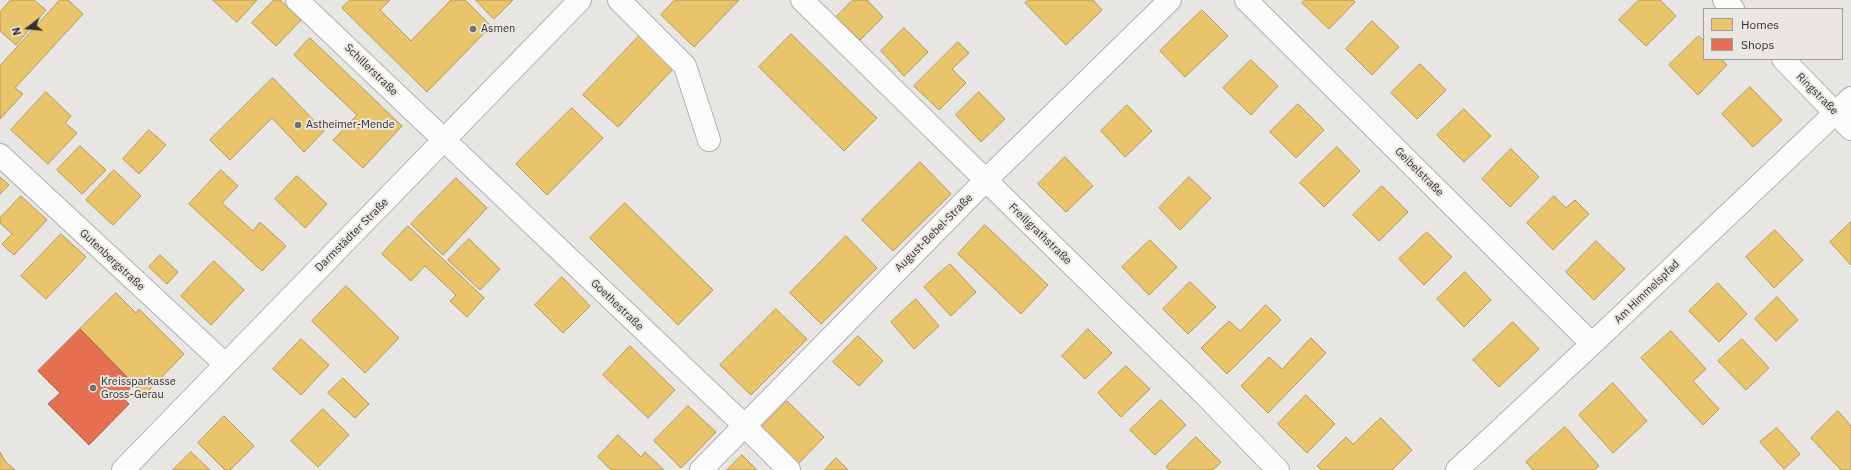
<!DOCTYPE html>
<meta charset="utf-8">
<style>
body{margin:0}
#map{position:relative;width:1851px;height:470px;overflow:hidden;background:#e8e6e3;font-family:"IBM Plex Sans",sans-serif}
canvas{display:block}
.legend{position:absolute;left:1703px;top:8px;width:140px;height:52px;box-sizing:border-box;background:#eae6e1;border:1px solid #a09e9a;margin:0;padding:5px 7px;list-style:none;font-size:12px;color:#32312f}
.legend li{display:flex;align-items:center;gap:8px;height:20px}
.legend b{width:20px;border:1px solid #a09e9a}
.north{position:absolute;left:8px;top:8px;width:40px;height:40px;-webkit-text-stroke:3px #eae6e1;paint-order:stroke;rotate:254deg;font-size:11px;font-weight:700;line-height:16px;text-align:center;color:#32312f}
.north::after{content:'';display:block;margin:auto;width:14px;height:18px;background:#32312f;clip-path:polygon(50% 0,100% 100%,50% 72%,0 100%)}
</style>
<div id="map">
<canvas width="1851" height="470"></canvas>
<ul class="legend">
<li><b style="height:11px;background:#e9c46a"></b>Homes</li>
<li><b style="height:11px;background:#e76f51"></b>Shops</li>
</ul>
<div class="north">N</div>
</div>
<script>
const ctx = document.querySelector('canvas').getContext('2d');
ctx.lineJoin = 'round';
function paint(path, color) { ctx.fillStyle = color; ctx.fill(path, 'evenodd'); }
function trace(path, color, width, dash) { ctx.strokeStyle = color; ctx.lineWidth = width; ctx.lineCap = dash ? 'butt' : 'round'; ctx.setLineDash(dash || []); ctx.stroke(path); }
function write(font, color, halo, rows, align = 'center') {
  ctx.font = font + ' "IBM Plex Sans",sans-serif'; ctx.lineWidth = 4; ctx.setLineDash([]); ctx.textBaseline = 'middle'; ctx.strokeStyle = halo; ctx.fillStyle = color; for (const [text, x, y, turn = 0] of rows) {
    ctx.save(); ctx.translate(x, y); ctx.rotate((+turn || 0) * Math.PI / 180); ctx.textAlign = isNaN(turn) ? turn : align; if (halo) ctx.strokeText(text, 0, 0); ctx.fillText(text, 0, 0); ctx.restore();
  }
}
const homes = new Path2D(`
 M11,0h23l12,10 -30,35 -16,-14v-19z
 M60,0h8l15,14 -68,74 8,6 -23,25v-53z
 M213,0h44l-20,22z
 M274,0h6l21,20 -25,26 -24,-23z
 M350,0h40l-10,10 31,31 40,-41h14l26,26 -64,66 -85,-84z
 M476,0h37l-19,19z
 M675,0h64l-45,47 -33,-32z
 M853,0h14l16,17 -23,23 -24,-23z
 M1028,0h65l9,10 -36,35 -41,-42z
 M1305,0h48l2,2 -26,27 -27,-26z
 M1639,0h21l16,16 -30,30 -27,-26z
 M1202,10l26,26 -43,41 -25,-26z
 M1372,21l27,26 -27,28 -26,-26z
 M904,28l24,24 -24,24 -23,-25z
 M791,34l86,84 -33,33 -85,-84z
 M640,35l35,32 -57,60 -35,-32z
 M1699,36l5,5v18h17l6,6 -29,30 -29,-30z
 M310,38l92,88 -39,42 -30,-28 24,-25 -63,-60z
 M958,42l11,11 -17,16 14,14 -27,27 -25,-24z
 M1251,60l27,26 -27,29 -28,-27z
 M1420,64l26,26 -29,29 -26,-26z
 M273,78l51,53 -20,21 -32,-34 -42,42 -20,-20z
 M1750,87l32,33 -29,27 -31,-33z
 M46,92l25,24 -6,7 12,10 -29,31 -37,-34z
 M979,92l26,27 -24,23 -25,-27z
 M1298,104l26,26 -28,28 -26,-26z
 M1127,105l25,26 -27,26 -24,-26z
 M572,108l31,30 -56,57 -31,-31z
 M1464,109l27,27 -27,26 -27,-27z
 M149,130l17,15 -27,29 -16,-15z
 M80,146l26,24 -24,24 -25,-24z
 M1337,147l23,24 -36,36 -24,-24z
 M1511,149l28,28 -29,30 -28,-28z
 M1065,157l28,29 -27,26 -28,-28z
 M920,162l31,32 -58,57 -31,-31z
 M114,170l27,26 -28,29 -27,-25z
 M221,170l17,16 -16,17 31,28 7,-9 26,24 -24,25 -73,-67z
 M297,176l30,28 -22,24 -30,-29z
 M0,177l9,8 -9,9z
 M1189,177l22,21 -31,32 -21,-22z
 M456,178l31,30 -44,47 -32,-31z
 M1382,186l26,26 -29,29 -26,-26z
 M21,196l26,24 -33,35 -12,-11 10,-10 -12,-11v-5z
 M1554,196l12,12 9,-8 14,14 -36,36 -26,-27z
 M625,203l88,87 -35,35 -88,-87z
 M1851,222v43l-21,-23z
 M985,225l63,60 -27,29 -63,-60z
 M408,226l76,72 -17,19 -17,-16 6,-6 -31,-29 -14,15 -29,-27z
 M1775,230l28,30 -29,28 -28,-31z
 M1427,232l25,25 -28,28 -25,-26z
 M61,234l25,23 -40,42 -25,-23z
 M846,236l31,32 -56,56 -31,-31z
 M469,239l31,30 -20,21 -32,-30z
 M1150,240l27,27 -28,28 -27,-28z
 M1596,241l29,28 -31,31 -28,-28z
 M160,255l18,17 -11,12 -18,-17z
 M214,261l30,29 -33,35 -30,-29z
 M950,264l26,28 -25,24 -27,-29z
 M1465,272l26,28 -27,27 -27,-28z
 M562,277l28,29 -27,27 -28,-28z
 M1190,282l26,25 -28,27 -25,-25z
 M1718,283l29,31 -28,28 -30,-31z
 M346,286l53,52 -34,35 -53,-52z
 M116,293l20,20 3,-4 45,45 -40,41 -64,-66z
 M1777,297l21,23 -22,21 -21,-22z
 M916,299l23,27 -25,23 -23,-27z
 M1266,305l15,15 -54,54 -26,-26 28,-27 11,10z
 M776,309l31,30 -56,56 -31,-30z
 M1513,322l26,27 -40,38 -26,-27z
 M1088,329l24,24 -27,26 -23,-23z
 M1671,331l35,38 -13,12 26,28 -16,16 -62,-67z
 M858,336l25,25 -24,25 -26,-24z
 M1311,338l15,15 -58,60 -27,-27 28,-29 13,12z
 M301,339l28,26 -28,30 -28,-26z
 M1742,339l27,29 -23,22 -28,-29z
 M630,346l45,44 -27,28 -45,-43z
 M1126,366l24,23 -29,28 -23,-24z
 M343,378l26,26 -14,14 -27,-25z
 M1613,383l34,38 -34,32 -34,-38z
 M1306,395l29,29 -28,29 -29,-29z
 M1161,400l25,25 -31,30 -25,-25z
 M787,401l37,36 -26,27 -37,-36z
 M688,406l28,26 -35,36 -27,-27z
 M323,409l26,26 -31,32 -27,-26z
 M1838,411l13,15v44h-10l-30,-32z
 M224,416l30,30 -24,24h-5l-27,-27z
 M1381,418l31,32 -20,20h-71l-4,-4 29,-29 7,7z
 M1565,427l34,39 -5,4h-61l-7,-8z
 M1777,428l23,26 -16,15 -24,-27z
 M618,435l23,22 4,-5 19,18h-53l-13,-13z
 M1196,437l25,25 -8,8h-43l-4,-3z
 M0,452l5,9 10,9h-15z
 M191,452l19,18h-37z
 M742,455l15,15h-30z
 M836,458l12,12h-23z`);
paint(homes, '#e9c46a');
trace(homes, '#b29858', 1);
const shops = new Path2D(`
 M80,329l54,55 -12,13 7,7 -40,41 -41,-41 12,-11 -22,-22z`);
paint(shops, '#e76f51');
trace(shops, '#b15c47', 1);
const minor = new Path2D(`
 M297,0l447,425 45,45
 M619,0l66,66 24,74
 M802,0l404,396 72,74
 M1246,0l346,344
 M1724,0l9,9
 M1783,59l68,70
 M0,155l225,209
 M701,470l284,-289 185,-181
 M1457,470l135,-126 259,-246`);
const major = new Path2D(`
 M123,470l457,-470`);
trace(minor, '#b2b1ae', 24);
trace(major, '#b2b1ae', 24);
trace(minor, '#fcfbfb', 22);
trace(major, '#fcfbfb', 22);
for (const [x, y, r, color] of [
 [473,29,4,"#72706e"],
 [298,125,4,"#72706e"],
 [93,388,4,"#72706e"]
]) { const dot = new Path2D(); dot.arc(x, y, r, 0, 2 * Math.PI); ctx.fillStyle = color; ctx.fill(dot); trace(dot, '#eae6e1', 1.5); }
write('11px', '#32312f', '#eae6e1', [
 ["Asmen",481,29],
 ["Astheimer-Mende",306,125],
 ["Kreissparkasse",101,382],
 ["Gross-Gerau",101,395]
], 'left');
write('11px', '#32312f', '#eae6e1', [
 ["Schillerstraße",371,70,44],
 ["Ringstraße",1817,94,45],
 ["Geibelstraße",1419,172,45],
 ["August-Bebel-Straße",934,233,-45],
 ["Freiligrathstraße",1040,234,44],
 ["Darmstädter Straße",352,235,-45],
 ["Gutenbergstraße",112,260,43],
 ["Am Himmelspfad",1647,292,-44],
 ["Goethestraße",617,305,44]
]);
</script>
